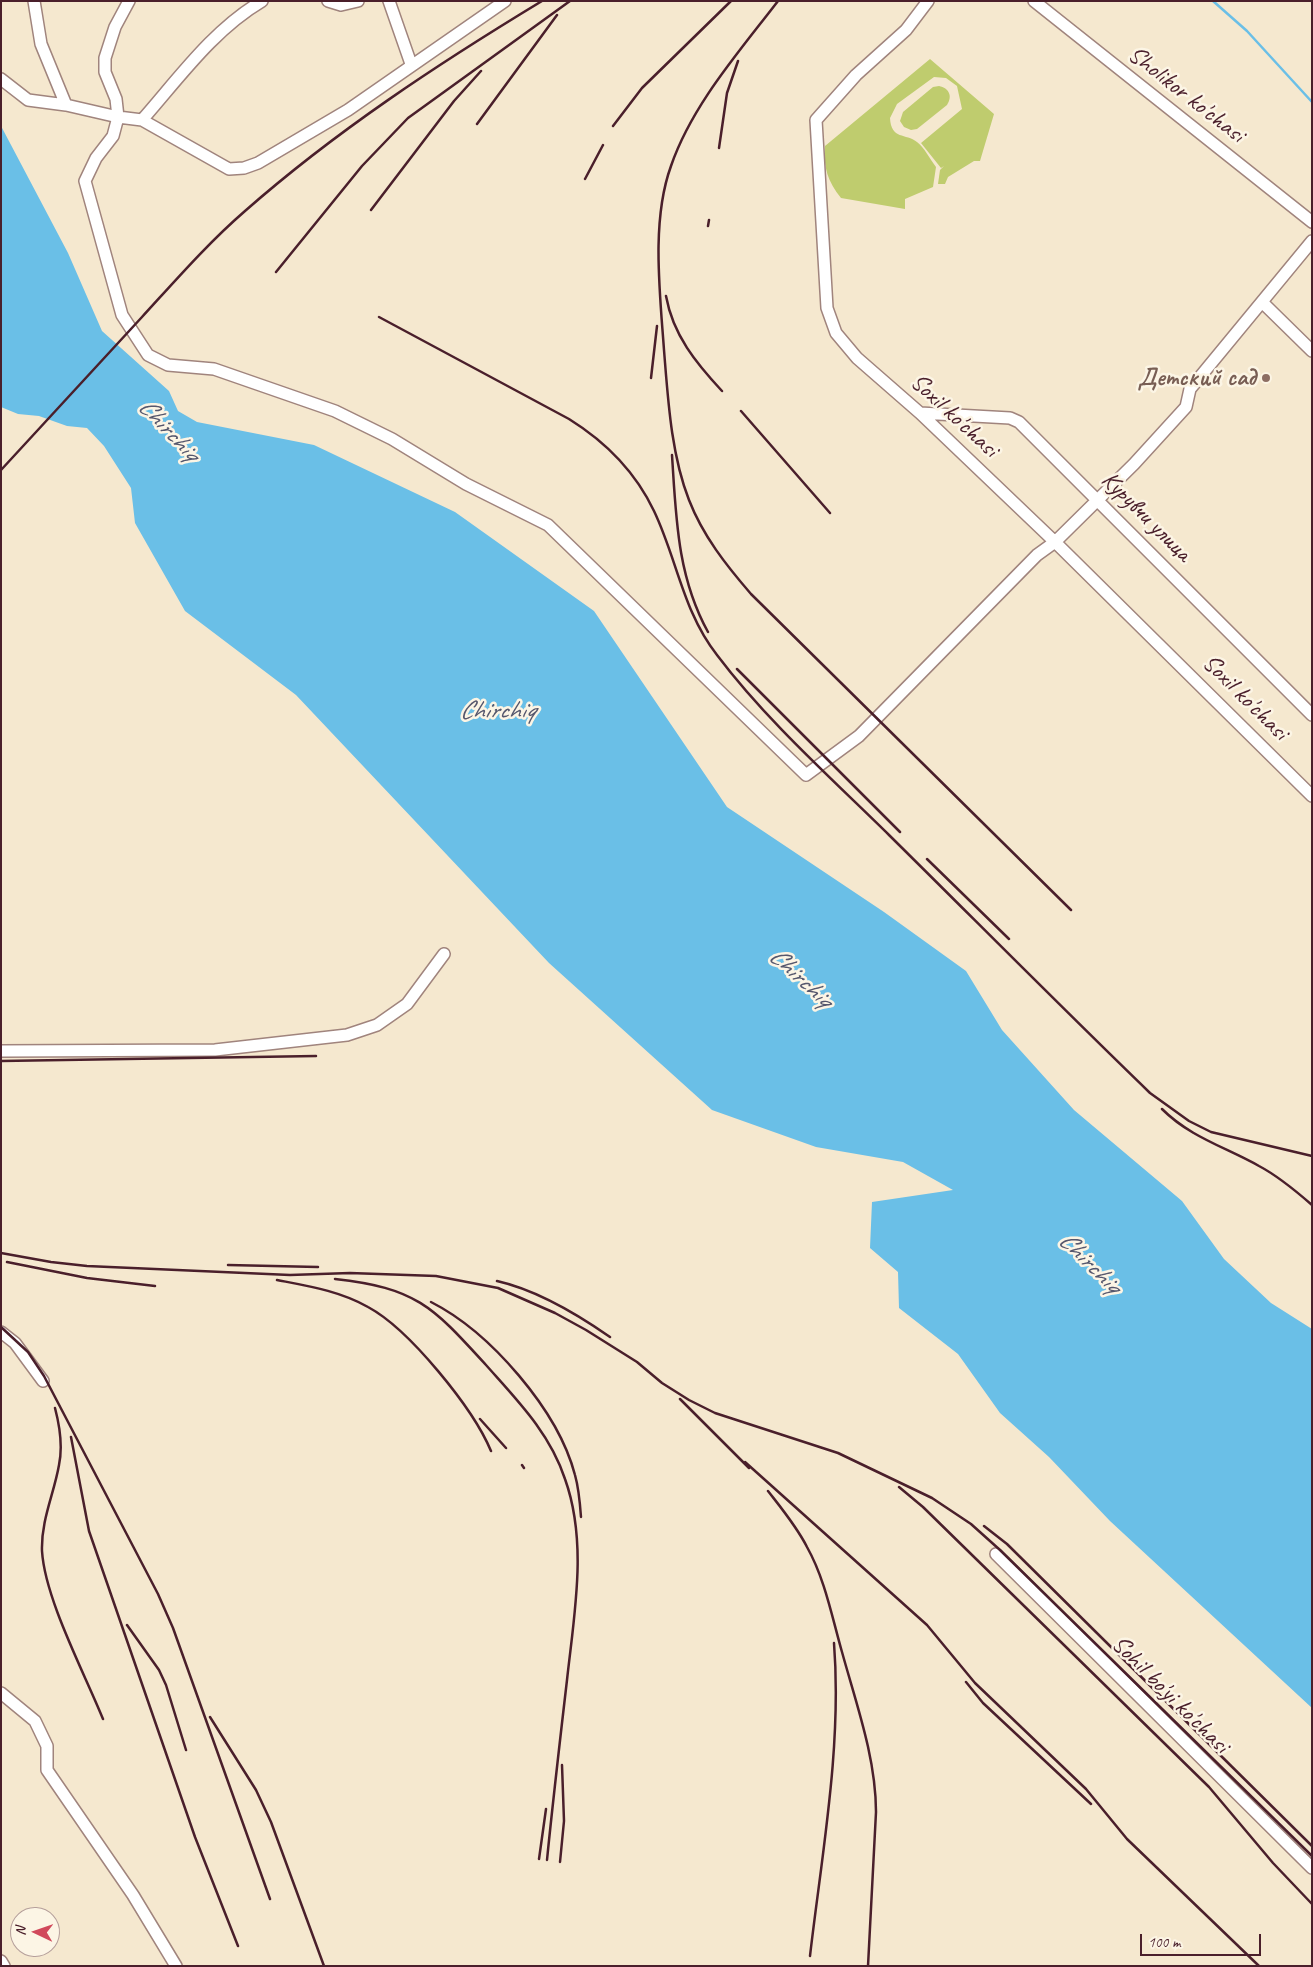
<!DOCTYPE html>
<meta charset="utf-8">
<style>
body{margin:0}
#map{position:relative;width:1313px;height:1967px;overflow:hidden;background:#f5e8cf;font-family:Caveat,sans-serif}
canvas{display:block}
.frame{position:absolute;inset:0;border:2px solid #4a1f2b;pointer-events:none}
.north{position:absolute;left:10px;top:1907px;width:50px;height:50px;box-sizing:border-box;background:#fcf5e5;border:1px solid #b59f9b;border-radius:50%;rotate:273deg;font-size:14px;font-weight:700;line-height:20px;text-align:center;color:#4a1f2b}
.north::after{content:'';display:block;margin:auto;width:18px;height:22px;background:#d1495b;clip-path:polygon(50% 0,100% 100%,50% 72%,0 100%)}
.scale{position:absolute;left:1140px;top:1934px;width:121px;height:22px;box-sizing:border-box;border:2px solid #4a1f2b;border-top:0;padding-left:6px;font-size:15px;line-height:18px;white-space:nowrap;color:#4a1f2b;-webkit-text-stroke:4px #fcf5e5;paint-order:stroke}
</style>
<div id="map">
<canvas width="1313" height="1967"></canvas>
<div class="frame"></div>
<div class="north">N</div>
<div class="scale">100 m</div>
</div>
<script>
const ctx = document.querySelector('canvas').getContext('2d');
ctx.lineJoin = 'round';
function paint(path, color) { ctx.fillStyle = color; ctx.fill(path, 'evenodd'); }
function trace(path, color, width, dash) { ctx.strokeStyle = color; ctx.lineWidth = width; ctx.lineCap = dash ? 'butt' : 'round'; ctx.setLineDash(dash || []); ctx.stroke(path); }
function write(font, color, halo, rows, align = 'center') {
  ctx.font = font + ' Caveat,sans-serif'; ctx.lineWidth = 5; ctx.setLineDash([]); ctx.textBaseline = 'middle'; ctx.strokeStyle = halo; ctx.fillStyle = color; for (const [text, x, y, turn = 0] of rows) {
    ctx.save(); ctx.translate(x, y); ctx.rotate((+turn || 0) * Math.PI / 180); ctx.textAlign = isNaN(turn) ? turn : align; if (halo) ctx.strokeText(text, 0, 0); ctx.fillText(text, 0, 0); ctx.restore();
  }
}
paint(new Path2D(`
 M930,59l64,55 -14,47h-6l-26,16 -3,7h-7l2,-14 4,-4 -3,2 -20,-25 41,-34 -5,-23 -11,-8 -12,-1 -37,27 -7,14c1,22 16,15 27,24 7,5 13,17 19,25l-3,20 -28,12v10l-64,-11c-13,-16 -18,-31 -16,-52z
 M939,86c10,2 14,10 8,19l-30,24 -6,1 -7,-3 -4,-6 3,-9 30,-25z`), '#bfcc6e');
paint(new Path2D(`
 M1,126l67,127 34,78 67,60 9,20 19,11 117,23 141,67 139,99 133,196 157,105 82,59 36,59 72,80 108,91 42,58 47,44 41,26v379l-202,-187 -61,-64 -49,-44 -42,-59 -59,-46 -1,-36 -28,-24 2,-46 81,-12 -50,-28 -87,-15 -104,-37 -163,-147 -253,-268 -111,-84 -50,-88 -4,-35 -27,-42 -17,-18 -20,-2 -28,-10 -21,-2 -17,-7z`), '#6abfe7');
trace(new Path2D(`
 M1213,1l34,30 65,71`), '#6abfe7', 2.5);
const minor = new Path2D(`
 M34,1l7,43 25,61 52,12 -2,-18 -11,-27v-14l10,-31 14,-26
 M328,1l13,4 17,-4
 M389,1l22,63
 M505,1l-157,109 -90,53 -14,5 -15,1 -87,-49 -24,-3 -5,19 -17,22 -11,23 37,134 26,40 20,10 46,4 121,42 57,28 74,45 82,41 258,250 53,-39 178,-181 18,-13 79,-78 52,-57 4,-18 122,-148
 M928,1l-22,29 -50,45 -40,45 11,188 9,25 21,25 63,55 135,129 257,254
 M1034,1l278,221
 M1,79l27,21 38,5
 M142,120c37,-42 71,-90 120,-119
 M1262,302l50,49
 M920,413l90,5 9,4 293,293
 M1,1051l214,-1 132,-15 30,-10 30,-21 37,-50
 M1,1332l14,11 28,38
 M996,1554l316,314
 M1,1693l34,28 12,25v24l86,125 43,71
 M1,1961l3,5`);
trace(minor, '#a0847d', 14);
trace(minor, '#fff', 11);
trace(new Path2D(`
 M778,1c-39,51 -86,104 -107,165 -20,55 -11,127 -7,184 4,49 7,104 25,150 14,36 37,65 62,94l320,316
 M477,124l80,-109
 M613,126l29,-38 89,-87
 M719,148l8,-55 11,-32
 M585,179l18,-34
 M371,210l83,-109 27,-30
 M708,226l1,-6
 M276,272l86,-106 46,-48 162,-117
 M666,296c7,39 30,67 56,95
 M379,317l190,102c37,23 66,52 85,92 23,48 29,101 63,144 49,65 114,123 172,180 87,86 173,173 261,258l39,28 22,11 101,24
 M651,378l6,-52
 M741,411l89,102
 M672,455c4,61 5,121 36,177
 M1,470c47,-51 94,-102 141,-153 33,-36 66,-74 103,-106 91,-80 193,-147 297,-210
 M737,669l163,163
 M927,859l82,80
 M1,1061l315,-5
 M1162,1109c28,28 63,38 97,57 19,10 37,25 53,39
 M1,1253l50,9 36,4 203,9 60,-2 86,3 62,12 57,25 31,17 51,32 25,21 27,17 26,13 123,40 94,45 39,26 29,26 312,306
 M7,1262l80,16 68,8
 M228,1265l90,2
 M335,1279c82,9 98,28 151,86 31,35 64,68 79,114 23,64 9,136 2,201 -7,60 -14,120 -20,180
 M277,1280c31,6 63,11 91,27 41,22 105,101 123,144
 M497,1281c40,9 80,33 113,56
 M431,1302c59,30 127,108 144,173 4,14 5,28 6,42
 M1,1327l27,25 16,24 114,218 15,34 97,271
 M680,1399l69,69
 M55,1408c5,19 8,38 4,57 -5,29 -18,55 -17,86 3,48 42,121 61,168
 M480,1419l26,29
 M71,1437l18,94 106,306 43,109
 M745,1462l182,163 48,58 111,106 41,50 132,127
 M522,1465l2,3
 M899,1487l24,20 286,280 64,76 39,41
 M768,1491c14,18 29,36 39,56 18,32 25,70 35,105 14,51 34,106 34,160l-8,154
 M984,1526l23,18 305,302
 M127,1625l32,45 7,15 20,65
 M966,1682l17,21 108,101
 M210,1717l46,73 15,32 53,144
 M539,1859l7,-50
 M560,1862l4,-41 -2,-56
 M810,1956c12,-103 32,-210 24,-313`), '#4a1f2b', 2.5);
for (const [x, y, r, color] of [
 [1266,378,5,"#8d6e63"]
]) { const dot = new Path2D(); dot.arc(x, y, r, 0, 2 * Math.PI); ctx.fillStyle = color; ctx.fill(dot); trace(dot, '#fcf5e5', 2); }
write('25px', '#4a1f2b', '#fcf5e5', [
 ["Sholikor ko'chasi",1186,95,38],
 ["Soxil ko'chasi",954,416,43],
 ["Курувчи улица",1146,517,45],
 ["Soxil ko'chasi",1245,698,45],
 ["Sohil bo'yi ko'chasi",1170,1695,45]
]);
write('bold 25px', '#785e54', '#fcf5e5', [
 ["Детский сад",1256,378]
], 'right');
write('italic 26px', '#55576d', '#fcf5e5', [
 ["Chirchiq",168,430,47],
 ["Chirchiq",497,711],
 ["Chirchiq",800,978,43],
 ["Chirchiq",1089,1263,45]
]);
</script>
